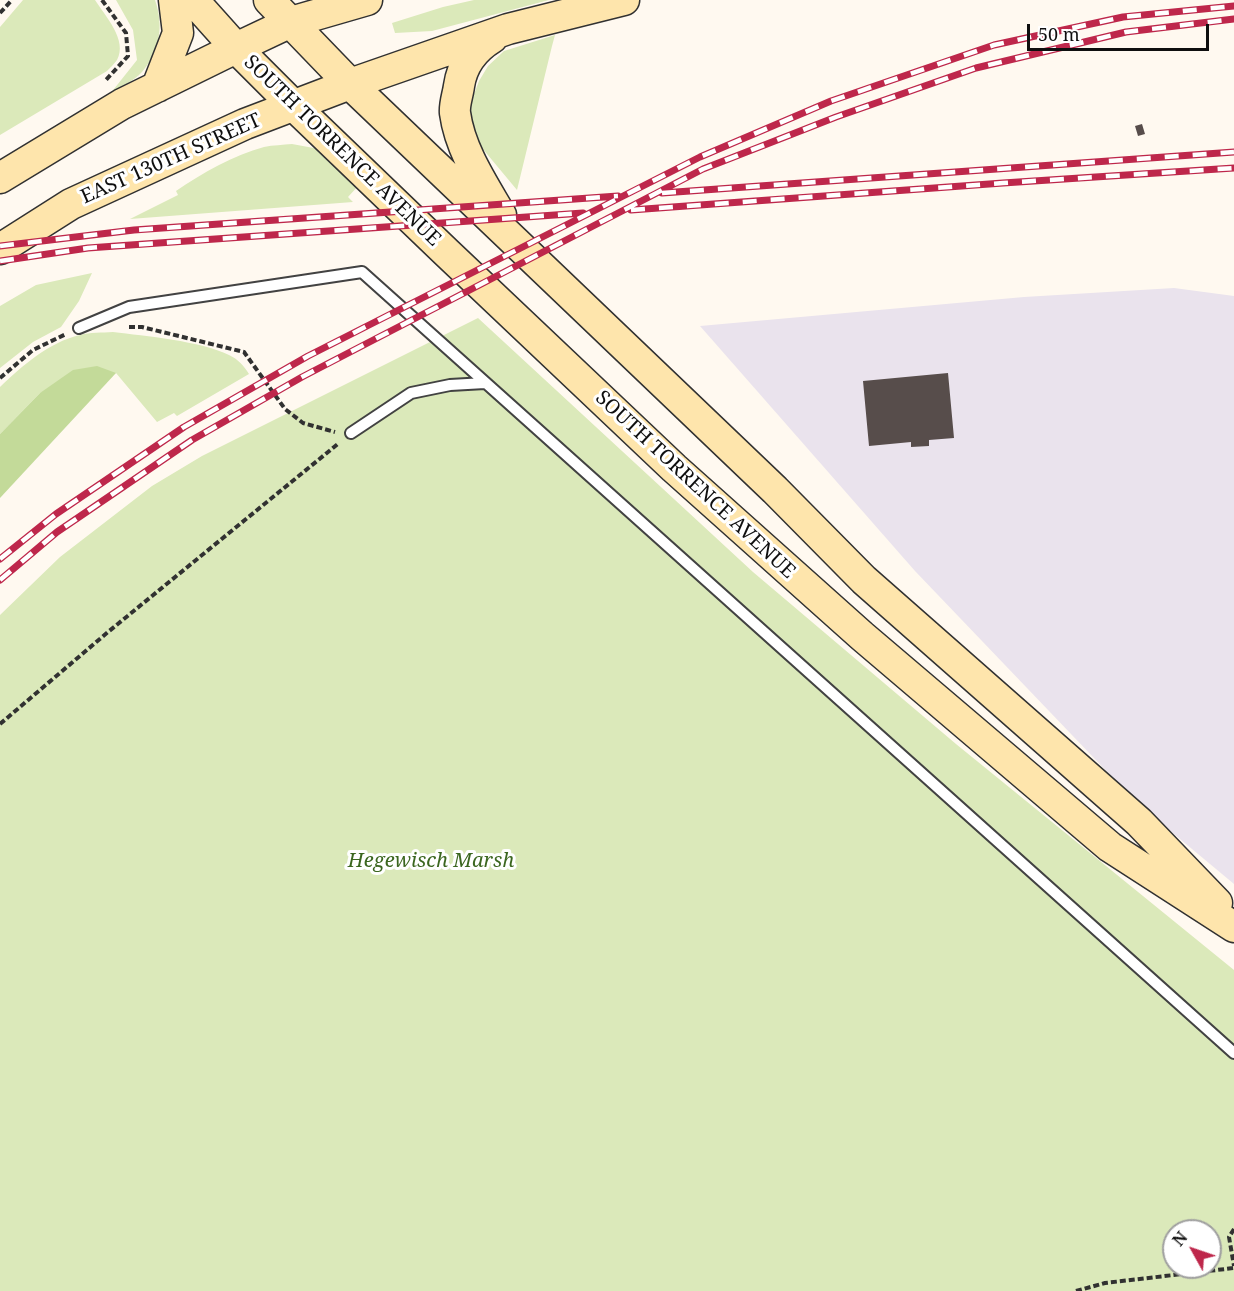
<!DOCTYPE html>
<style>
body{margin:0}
#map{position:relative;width:1234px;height:1291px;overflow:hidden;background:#fff9f0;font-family:"Noto Serif",serif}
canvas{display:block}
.north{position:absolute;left:1162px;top:1219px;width:60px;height:60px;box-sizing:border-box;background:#fff;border:2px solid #9f9f9f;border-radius:50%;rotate:310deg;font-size:16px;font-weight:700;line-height:24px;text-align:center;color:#0f0f0f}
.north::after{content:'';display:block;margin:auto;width:21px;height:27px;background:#be274b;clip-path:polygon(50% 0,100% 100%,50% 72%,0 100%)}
.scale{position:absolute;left:1027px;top:24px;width:182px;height:27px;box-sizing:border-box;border:3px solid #0f0f0f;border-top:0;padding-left:8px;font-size:18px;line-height:21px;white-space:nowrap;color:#0f0f0f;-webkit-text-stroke:4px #fff;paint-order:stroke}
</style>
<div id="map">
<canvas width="1234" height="1291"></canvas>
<div class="north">N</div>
<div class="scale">50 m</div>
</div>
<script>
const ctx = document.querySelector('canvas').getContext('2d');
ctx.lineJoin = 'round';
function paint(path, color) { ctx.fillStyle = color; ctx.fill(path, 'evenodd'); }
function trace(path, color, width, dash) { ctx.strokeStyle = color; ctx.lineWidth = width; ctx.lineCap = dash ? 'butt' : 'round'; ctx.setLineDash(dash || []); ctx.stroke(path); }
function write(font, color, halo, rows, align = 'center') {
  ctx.font = font + ' "Noto Serif",serif'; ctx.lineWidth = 6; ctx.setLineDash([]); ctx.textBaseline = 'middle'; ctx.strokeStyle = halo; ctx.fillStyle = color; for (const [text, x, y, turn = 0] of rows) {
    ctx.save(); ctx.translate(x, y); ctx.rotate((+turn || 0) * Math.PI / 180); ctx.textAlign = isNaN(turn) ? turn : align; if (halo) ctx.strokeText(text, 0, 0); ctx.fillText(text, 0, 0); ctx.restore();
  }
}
paint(new Path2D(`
 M1174,288l60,8v588l-96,-80 -223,-233 -215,-245 324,-29z`), '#eae3ed');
paint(new Path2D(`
 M23,0h72c10,16 33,40 22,60 -3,4 -7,8 -10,11l-107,64v-108z
 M116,0h39c9,26 5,51 -13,72 -8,9 -22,15 -32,22l27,-34 -4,-30z
 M474,0h75l-117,31 -37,2 -3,-10 51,-16z
 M555,35l-3,11 -35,144 -35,-42 -11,-25v-21l8,-21 9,-15 16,-15z
 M292,144l27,5 40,36 -11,12 5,5 -223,17 48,-24 -2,-4c26,-18 58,-36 88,-44 9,-2 19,-2 28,-3z
 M92,273l-13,28 -18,26 -28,15 -33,26v-62l36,-21z
 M478,318l275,254 203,172 278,226v321h-1234v-676l60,-58 92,-71 50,-30zM1174,1231h36v36h-36z
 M113,332c32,4 88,9 116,23 9,4 15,11 20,19l-72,42 -3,-3 -17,9 -41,-49 -76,20 -40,41v-47c22,-21 49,-45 80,-52 10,-3 22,-2 33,-3z`), '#dbe9ba');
paint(new Path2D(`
 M97,366l19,7 -116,125v-64l40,-41 33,-23z`), '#c3da99');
paint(new Path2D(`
 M1142,124l3,10 -7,2 -3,-10z
 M948,373l6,65 -25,2v6l-18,1v-5l-42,4 -6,-65z`), '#574d4b');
const service = new Path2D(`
 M79,328l50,-21 233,-35 872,781
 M351,433l60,-40 39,-8 35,-2`);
const secondary = new Path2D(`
 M193,0l43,48 57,57 153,147 228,216 188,168 248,211 124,80
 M269,0l81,84 425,406 89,90 275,242 78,81
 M492,38c-18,11 -30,27 -33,48 -1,8 -5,19 -4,27 5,37 28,71 46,102
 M157,87l21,-54 -4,-33
 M0,178l122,-74 114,-56 55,-26 76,-22
 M0,249l71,-45 174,-80 105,-40 158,-55 116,-29`);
trace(service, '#424242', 14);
trace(secondary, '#313131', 33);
trace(new Path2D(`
 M102,0l24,33 2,23 -23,25
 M0,13l12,-13
 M129,327h13l102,25 41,57 18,14 32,9
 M0,378l33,-28 33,-16
 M0,724l108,-92 231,-189
 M1234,1229l-5,8 5,29
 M1076,1291l29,-8 129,-15`), '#313131', 4, [6, 3]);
trace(service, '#fff', 10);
trace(secondary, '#fee5ac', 30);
const rail = new Path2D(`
 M662,193l572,-41
 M631,210l372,-27 231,-15
 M0,246l134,-16 484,-34
 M0,261l88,-13 495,-35
 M0,559l56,-45 128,-87 124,-71 392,-199 131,-56 163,-56 129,-28 111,-11
 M0,580l57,-48 135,-92 110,-63 401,-208 133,-52 140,-49 150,-36 108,-13`);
trace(rail, '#be274b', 7);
trace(rail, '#fff', 4.5, [14]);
write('20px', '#0f0f0f', '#fff', [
 ["SOUTH TORRENCE AVENUE",342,151,44],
 ["EAST 130TH STREET",171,159,-24],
 ["SOUTH TORRENCE AVENUE",695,485,43]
]);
write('italic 20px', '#3b661f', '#fff', [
 ["Hegewisch Marsh",431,861]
]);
</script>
